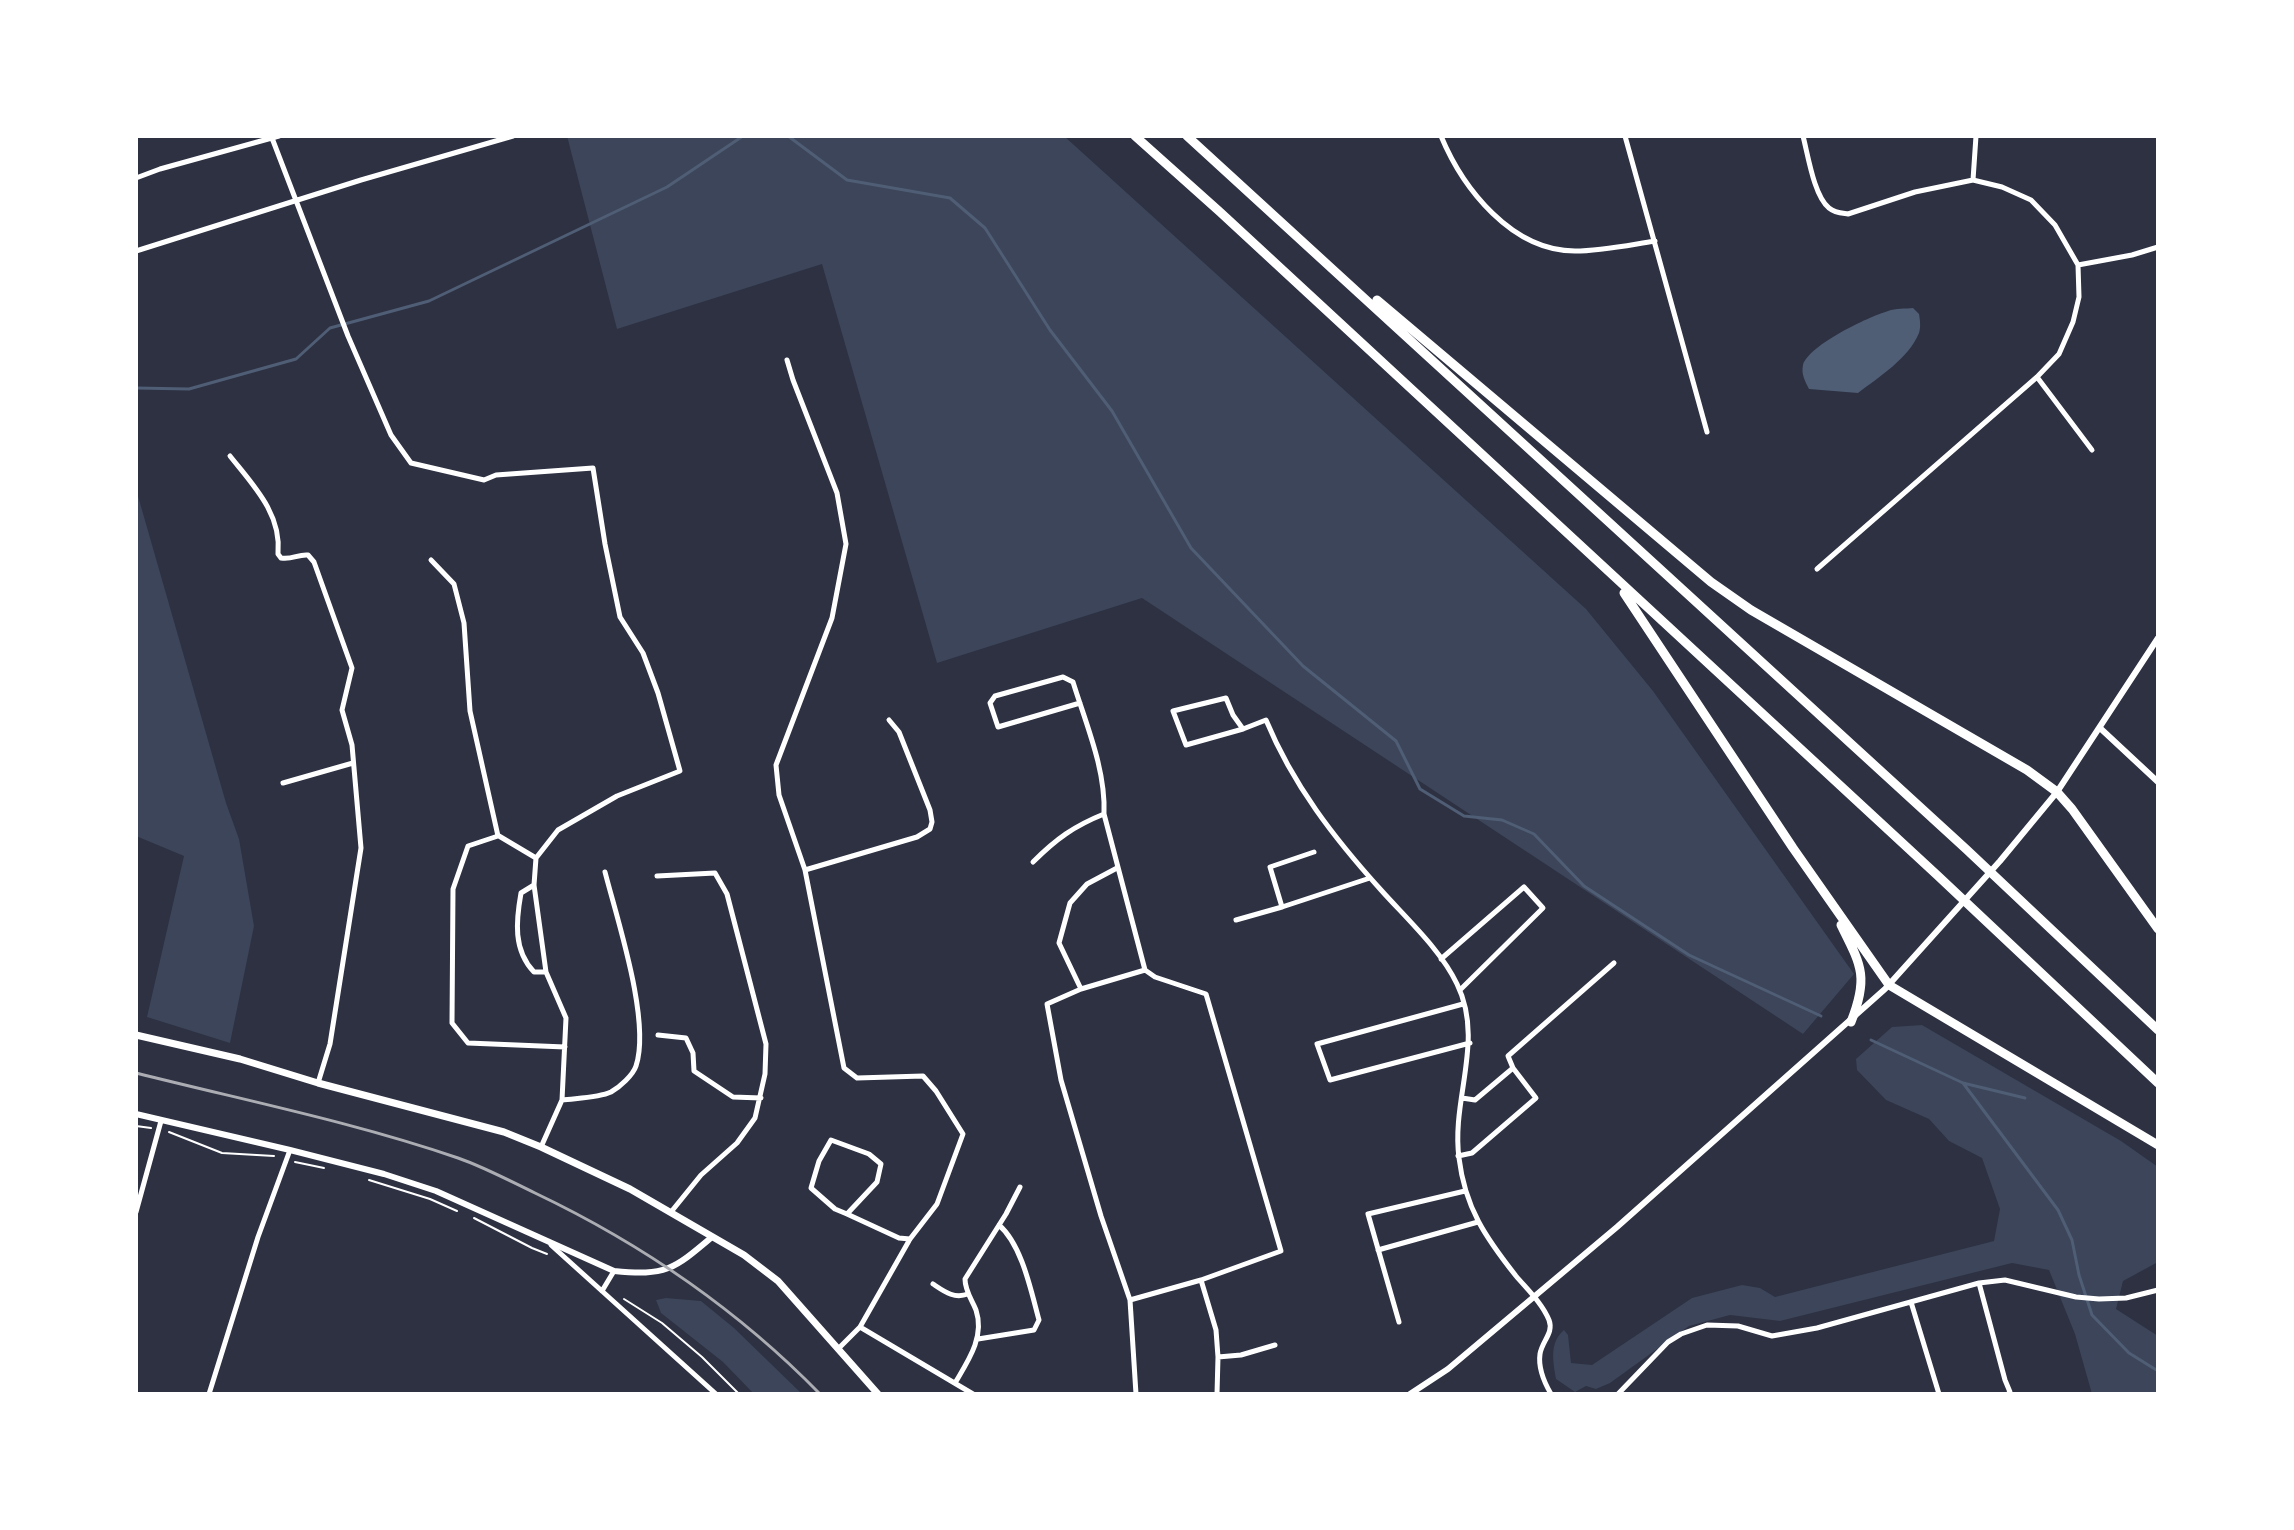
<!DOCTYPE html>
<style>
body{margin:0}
#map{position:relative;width:2294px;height:1530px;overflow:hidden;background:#2d3142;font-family:Raleway,sans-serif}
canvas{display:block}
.frame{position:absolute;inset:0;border:138px solid #fff;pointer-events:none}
</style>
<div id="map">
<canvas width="2294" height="1530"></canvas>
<div class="frame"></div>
</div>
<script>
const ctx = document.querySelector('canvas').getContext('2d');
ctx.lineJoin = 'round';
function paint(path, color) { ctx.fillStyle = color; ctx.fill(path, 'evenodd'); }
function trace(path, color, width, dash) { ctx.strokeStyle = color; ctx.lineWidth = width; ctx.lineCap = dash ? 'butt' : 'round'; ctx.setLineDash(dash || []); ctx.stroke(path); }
paint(new Path2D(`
 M567,136h497l522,473 67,82 201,283 -51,60 -661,-436 -205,65 -115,-399 -205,65z
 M136,489l90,314 13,36 15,87 -24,117 -83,-26 37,-161 -48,-20z
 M1922,1025l199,116 37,26v95l-35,19 -7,28 42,27v58h-66l-17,-60 -26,-64 -37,-7 -232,58 -50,-6 -41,11 -79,57 -14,6 -10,-3 -11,6 -19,-13c-3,-18 -7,-36 8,-49l4,5 3,28 21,2 100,-67 50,-13 18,3 15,9 219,-56 6,-32 -18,-51 -33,-17 -20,-22 -43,-19 -29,-30 -1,-11 36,-32z
 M666,1298l35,3 33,27 68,66h-48l-31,-32 -62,-49 -5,-13z`), '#3c4559');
paint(new Path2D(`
 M1913,308l6,6c1,6 2,13 0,19 -10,25 -40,44 -61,60l-49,-4c-4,-8 -8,-15 -6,-24 6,-20 65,-48 85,-54 8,-3 17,-2 25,-3z`), '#4f5d75');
trace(new Path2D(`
 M788,136l59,44 103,18 35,30 65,102 62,81 79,137 112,118 93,75 24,48 44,27 38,4 32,14 50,52 105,69 132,61
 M136,388l53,1 107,-30 34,-31 99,-27 238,-114 76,-51
 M1871,1040l92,43 95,127 14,30 7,35 13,40 37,38 29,18
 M1963,1083l62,15`), '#4f5d75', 3);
trace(new Path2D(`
 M136,1126l15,2
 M169,1132l53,21 52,3
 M295,1162l29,6
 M369,1180l61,19 27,12
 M474,1218l58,30 15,6
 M624,1299l38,24 40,34 37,37`), '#fff', 2);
trace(new Path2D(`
 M1441,136c22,53 71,115 134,115 26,0 54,-6 80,-10
 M1625,136l82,296
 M1803,136c5,19 11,60 26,72 6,5 12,5 19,6l67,-22 58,-12 29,7 29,13 24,25 23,40 1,32 -6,25 -14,32 -22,23 -220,192
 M272,138l76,198 43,99 20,28 73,17 12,-5 97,-7 12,76 15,73 23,36 15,40 22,78 -63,25 -59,34 -22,28
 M136,178l24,-9 119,-33
 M1973,180l3,-44
 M136,251l225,-71 152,-44
 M2078,265l54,-10 26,-8
 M787,360l6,20 44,113 9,51 -14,74 -56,147 3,30 26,75 39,198 13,10 66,-2 13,15 27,43 -26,70 -27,35 -50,88 -21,21
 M2037,377l55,73
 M230,456c23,29 52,58 48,98l3,4c11,2 17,-4 27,-3l6,7 38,106 -10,42 10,35 9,103 -31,196 -12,39
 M431,560l23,24 10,39 6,88 28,125
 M1080,703l-82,24 -8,-24 5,-7 68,-19 10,5c13,42 33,88 31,132l41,156 10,7 51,17 75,257 -80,29 15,50 2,27 -1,37
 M1243,729l-57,16 -13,-34 53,-13 7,17 10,14 23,-9c27,65 68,118 115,170 25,28 60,60 76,94 28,57 -6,115 2,174 6,50 27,80 57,118 11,13 26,27 33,44 5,13 -7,21 -9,34 -2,14 4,28 11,40
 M283,783l70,-20
 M498,836l-30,10 -15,43 -1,134 16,20 97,4
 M499,836l37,22
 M536,858l-2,27 12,87 20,46 -4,82 -21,47
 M1033,862c23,-23 41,-36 71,-48
 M1117,868l-30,16 -17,19 -11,40 22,46 -34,15 14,76 40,136 29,84 71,-20
 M805,870l112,-33 13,-8 2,-7 -2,-12 -31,-78 -10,-12
 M657,876l58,-3 12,21 39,150 -1,30 -10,44 -18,25 -36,32 -30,37
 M534,885l-13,8c-5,28 -8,57 13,79h12
 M1282,907l-12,-40 44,-15
 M1236,920l46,-13 88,-29
 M1441,959l83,-72 19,21 -83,82
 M1081,989l64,-19
 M1463,1004l-146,40 13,36 140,-37
 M658,1035l28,3 7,15 1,18 39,26 28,1
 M1513,1068l-5,-12 106,-93
 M562,1100c15,-2 36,-2 49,-8 9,-5 22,-17 25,-26 15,-45 -19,-147 -31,-194
 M831,1140l38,14 12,10 -4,18 -30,32 -12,-5 -24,-21 8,-27z
 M1458,1156l14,-3 64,-55 -23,-30 -38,32 -13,-2
 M136,1212l25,-91
 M847,1214l52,24 11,1
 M551,1245l165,149
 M1378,1250l100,-28
 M1979,1283l26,97 5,12 -2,2
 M933,1284c12,8 21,15 35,10
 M602,1291l12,-20
 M1130,1300l6,94
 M1911,1302l28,92
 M1399,1322l-31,-108 97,-23
 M860,1327l113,67
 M978,1339l56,-9 5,-10c-8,-29 -17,-75 -40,-95
 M1218,1357l23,-2 34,-10
 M955,1383c13,-22 30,-46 21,-73 -4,-10 -11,-19 -11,-31l41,-65 14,-27
 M209,1394l49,-157 32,-87
 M1618,1394l50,-52 13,-8 26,-9 31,1 34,10 45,-8 162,-45 26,-3 71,17 23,2 27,-1 32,-8`), '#fff', 5);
trace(new Path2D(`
 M2100,728l58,54
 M136,1114l154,36 94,24 52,17 178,80c52,5 59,-1 98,-34
 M1410,1394l38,-25 169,-142 268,-238 115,-128 57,-69 101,-154`), '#fff', 6);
trace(new Path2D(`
 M136,1035l104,24 78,24 186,49 37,15 89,42 114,66 34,26 100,113`), '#fff', 7);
trace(new Path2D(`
 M1135,136l85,76 717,663 221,208
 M1187,136l779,713 192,181
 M1377,300l334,282 40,28 276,160 30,22 15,17 86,120
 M1624,593l169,255 96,137 269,160
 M1841,925c20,40 28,52 10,97`), '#fff', 9);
trace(new Path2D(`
 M136,1073c107,27 217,49 322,85 26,9 52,23 77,35 105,50 203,117 285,201`), '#abadb3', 3);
</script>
